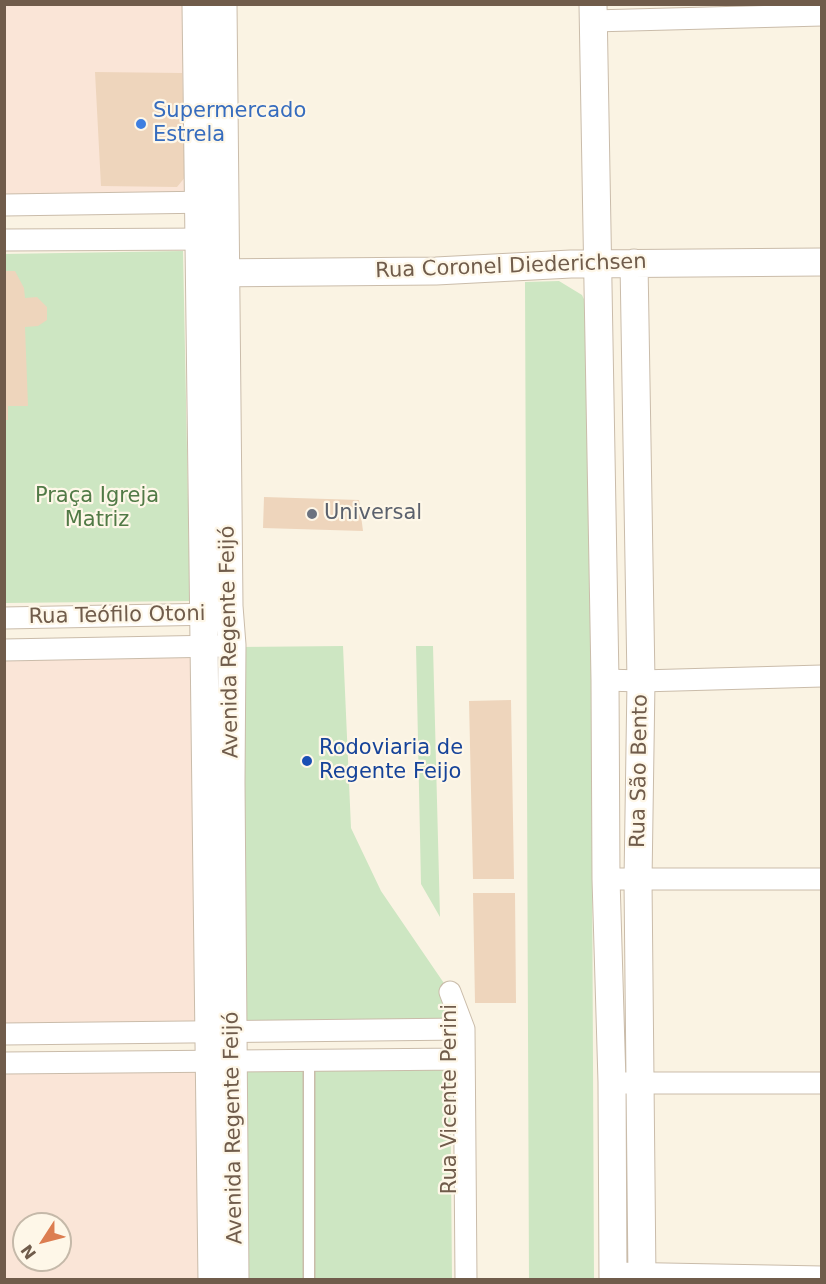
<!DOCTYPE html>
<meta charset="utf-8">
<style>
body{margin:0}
#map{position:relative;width:826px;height:1284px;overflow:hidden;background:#faf3e3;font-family:"DejaVu Sans",sans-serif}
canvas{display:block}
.frame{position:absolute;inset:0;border:6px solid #705c4b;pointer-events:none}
.north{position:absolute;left:12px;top:1212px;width:60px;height:60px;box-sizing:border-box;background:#fef7e8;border:2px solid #c5b9a9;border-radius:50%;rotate:234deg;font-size:16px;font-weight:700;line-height:24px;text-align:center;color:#705c4b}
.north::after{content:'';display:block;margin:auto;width:21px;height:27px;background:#dc7d50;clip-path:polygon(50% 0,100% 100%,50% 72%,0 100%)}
</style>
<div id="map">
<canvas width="826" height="1284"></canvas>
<div class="frame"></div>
<div class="north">N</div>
</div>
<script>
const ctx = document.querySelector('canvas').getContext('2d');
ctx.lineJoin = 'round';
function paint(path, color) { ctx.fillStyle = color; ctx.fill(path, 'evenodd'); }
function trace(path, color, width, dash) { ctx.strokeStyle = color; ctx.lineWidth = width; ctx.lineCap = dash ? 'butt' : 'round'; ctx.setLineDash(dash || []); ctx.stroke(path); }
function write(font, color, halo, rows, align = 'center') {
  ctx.font = font + ' "DejaVu Sans",sans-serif'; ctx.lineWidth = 4.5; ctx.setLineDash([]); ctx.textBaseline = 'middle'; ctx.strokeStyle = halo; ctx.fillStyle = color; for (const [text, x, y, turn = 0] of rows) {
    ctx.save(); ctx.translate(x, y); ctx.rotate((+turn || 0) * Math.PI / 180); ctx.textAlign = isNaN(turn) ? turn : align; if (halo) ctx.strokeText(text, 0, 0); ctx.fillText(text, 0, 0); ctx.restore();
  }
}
paint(new Path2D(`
 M4,5h192l3,197 -194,3z
 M204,648l5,384 -204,2 -1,-384z
 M210,1061l2,218h-207l-1,-216zM24,1224h36v36h-36z`), '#fae5d7');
paint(new Path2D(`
 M183,251l7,350 -185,2 -1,-349z
 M559,281l23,14 14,30 -5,311 3,643h-65l-4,-997z
 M343,646l8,182 30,63 69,101v37l-217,2 6,-384z
 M416,646h17l7,271 -19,-33z
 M450,1059l2,220h-217l-2,-218z`), '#cde6c2');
paint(new Path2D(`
 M95,72l87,1 4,103 -9,11 -76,-1z
 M4,271h11l9,17 1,10 12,-1 10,10v13l-9,6 -13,1 3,79h-20v14h-4z
 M264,497l95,3 4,31 -100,-3z
 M511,700l3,179h-41l-4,-178z
 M473,893h42l1,110h-41z`), '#eed5bc');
const service = new Path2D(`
 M309,1061v219`);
const minor = new Path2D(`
 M593,21l229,-6
 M4,205l209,-3
 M4,240l210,-1
 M4,618l213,-4
 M4,650l216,-4
 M605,680l36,1 181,-5
 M606,879h216
 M450,992l14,37 2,251
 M4,1034l460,-5
 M4,1063l460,-4
 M625,1083h197
 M613,1273l209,4`);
const tertiary = new Path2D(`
 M196,4l16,1276
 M223,4l6,602 3,39 -1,137 4,498
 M593,4l12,676 1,199 6,203 1,198
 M634,263l7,418 -3,200 4,399
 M208,273l228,-2 135,-7 251,-2`);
trace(service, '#cabcaa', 13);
trace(minor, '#cabcaa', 23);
trace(tertiary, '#cabcaa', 29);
trace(service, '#fff', 10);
trace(minor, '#fff', 21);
trace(tertiary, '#fff', 27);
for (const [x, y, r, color] of [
 [141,124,6,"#3f7fe0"],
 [312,514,6,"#6b7280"],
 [307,761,6,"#1a4fb4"]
]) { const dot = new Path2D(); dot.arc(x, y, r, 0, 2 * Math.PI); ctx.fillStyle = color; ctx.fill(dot); trace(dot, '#fef7e8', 2); }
write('21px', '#366cbe', '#fef7e8', [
 ["Supermercado",153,112],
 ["Estrela",153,136]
], 'left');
write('21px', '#705c4b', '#fef7e8', [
 ["Rua Coronel Diederichsen",511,267,-2],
 ["Rua Teófilo Otoni",117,616,-1],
 ["Avenida Regente Feijó",230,642,-91],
 ["Rua São Bento",640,771,-89],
 ["Rua Vicente Perini",451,1099,-90],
 ["Avenida Regente Feijó",234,1128,-91]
]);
write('21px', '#517a46', '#fef7e8', [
 ["Praça Igreja",97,497],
 ["Matriz",97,521]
]);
write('21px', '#5b616d', '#fef7e8', [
 ["Universal",324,514]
], 'left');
write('21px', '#164399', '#fef7e8', [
 ["Rodoviaria de",319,749],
 ["Regente Feijo",319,773]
], 'left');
</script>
